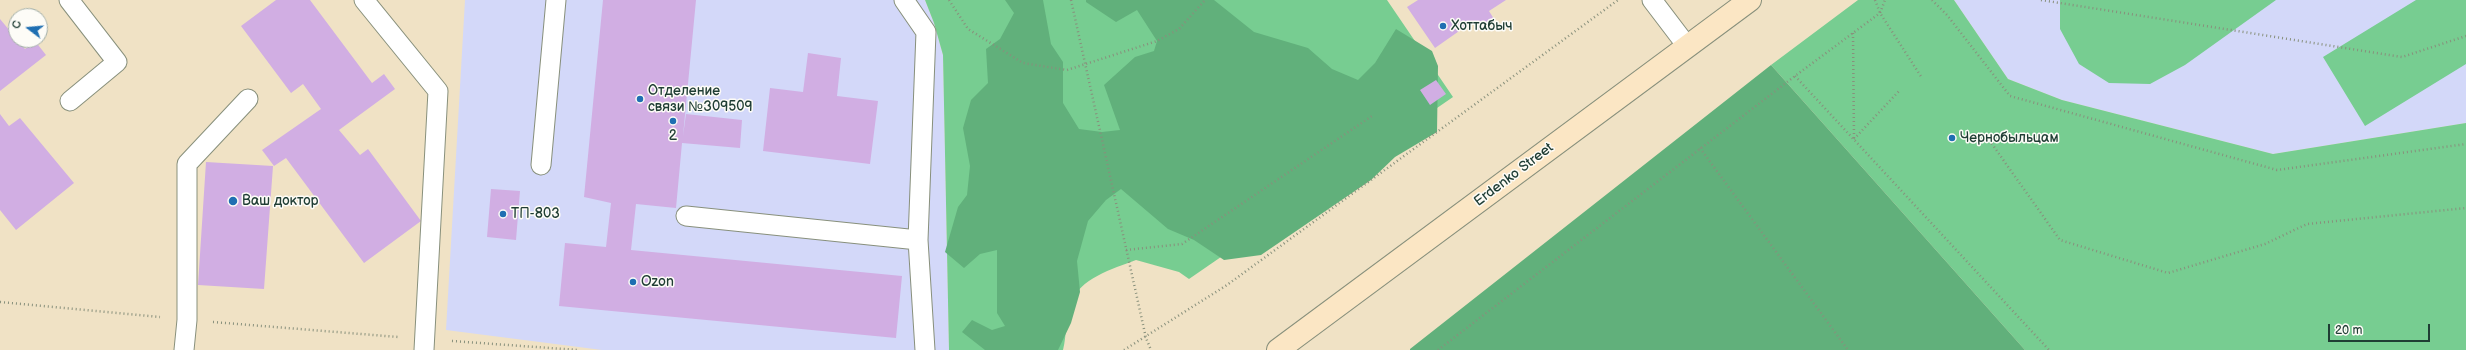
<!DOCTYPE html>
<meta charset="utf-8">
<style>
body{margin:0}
#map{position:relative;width:2466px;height:350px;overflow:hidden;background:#f0e2c5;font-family:"Balsamiq Sans",sans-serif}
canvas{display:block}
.north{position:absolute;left:8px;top:8px;width:40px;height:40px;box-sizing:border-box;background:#fdfcf7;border:1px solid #a4b0a9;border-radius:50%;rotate:286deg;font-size:11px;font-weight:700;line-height:16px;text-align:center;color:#1f3d34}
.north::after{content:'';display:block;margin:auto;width:14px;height:18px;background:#1f6fb2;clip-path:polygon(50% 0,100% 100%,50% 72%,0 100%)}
.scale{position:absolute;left:2328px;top:324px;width:102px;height:18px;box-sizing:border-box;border:2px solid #1f3d34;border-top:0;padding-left:5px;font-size:12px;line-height:14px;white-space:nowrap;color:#1f3d34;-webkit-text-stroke:3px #fdfcf7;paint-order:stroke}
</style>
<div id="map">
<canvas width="2466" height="350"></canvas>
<div class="north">С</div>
<div class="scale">20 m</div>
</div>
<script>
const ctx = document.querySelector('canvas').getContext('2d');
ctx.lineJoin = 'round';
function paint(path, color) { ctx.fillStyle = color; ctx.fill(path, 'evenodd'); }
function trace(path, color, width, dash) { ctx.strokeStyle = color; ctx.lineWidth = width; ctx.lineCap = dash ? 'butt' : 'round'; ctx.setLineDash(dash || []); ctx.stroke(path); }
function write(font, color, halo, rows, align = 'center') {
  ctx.font = font + ' "Balsamiq Sans",sans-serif'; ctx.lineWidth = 3; ctx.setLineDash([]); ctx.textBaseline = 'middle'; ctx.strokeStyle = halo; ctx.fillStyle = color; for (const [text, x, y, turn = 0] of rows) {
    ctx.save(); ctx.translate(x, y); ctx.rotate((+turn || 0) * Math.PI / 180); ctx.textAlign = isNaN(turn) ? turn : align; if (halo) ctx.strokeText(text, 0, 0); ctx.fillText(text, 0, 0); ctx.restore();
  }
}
paint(new Path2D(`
 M465,0h460l9,23 9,32 6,295h-347l-156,-20z
 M1954,0h512v123l-193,31 -211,-54 -54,-21z`), '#d3d8f9');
paint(new Path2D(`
 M925,0h462l66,97 -264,182 -10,-7 -43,-12c-24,9 -56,18 -66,44 -5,14 -3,31 -7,46h-114l-6,-295 -9,-32z
 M1858,0h96l54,79 54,21 211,54 193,-31v227h-441l-254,-285z
 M2060,0h216l-91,65 -35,19 -41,-1 -30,-19 -19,-35z
 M2416,0h50v64l-101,62 -42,-69z`), '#77cd91');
paint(new Path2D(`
 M1005,0h38l8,44 12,18v41l16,26 23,3 18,-2 -16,-45 31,-28 19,-6 3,-10 -20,-31 -21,12 -30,-20v-2h128l40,32 54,16 24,21 26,11 17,-17 21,-34 36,22 6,15 -1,66 -42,25 -24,23 -110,75 -37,5 -30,-20 -26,-11 -47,-40 -15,11 -18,21 -11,40 3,31 -9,31 -13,27h-73l-23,-18 10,-12 20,10 13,-4 -8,-13v-63l-17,4 -16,14 -19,-16 13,-45 9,-12 3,-29 -7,-38 8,-28 17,-17 -2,-34 14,-10 14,-26z
 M1771,65l254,285h-615v-1z`), '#61b07b');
paint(new Path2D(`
 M276,0h34l62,83 12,-9 11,15 -56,41 21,25 8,-6 53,72 -57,42 -78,-105 -12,8 -12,-16 59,-41 -18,-25 -12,9 -50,-67z
 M603,0h93l-13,136 3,-22 56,6 -2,28 -58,-5 -6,65 -40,-4 -5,46 271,26 -6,62 -337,-32 6,-63 41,4 5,-44 -27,-6z
 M1418,0h88l-17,11 5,8 -16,11 -6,-8 -37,26 -28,-41z
 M0,19l25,30 10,-8 11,14 -46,36z
 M808,53l33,5 -4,38 41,5 -8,63 -107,-13 7,-63 33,4z
 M1436,80l10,14 -16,11 -10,-15z
 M0,114l9,12 11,-8 54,65 -58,47 -16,-20z
 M206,162l67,4 -9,123 -66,-4z
 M491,189l29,2 -4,49 -29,-3z`), '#d1aee3');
const service = new Path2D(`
 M69,0l48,62 -47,39
 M364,0l74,91 -14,259
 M904,0l22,32 -8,208
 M1652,0l35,46
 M541,165l15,-165
 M686,216l232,24 7,110
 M184,350l3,-30v-156l61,-65`);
const secondary = new Path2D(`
 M1278,350l472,-350`);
trace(service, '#88907c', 21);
trace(secondary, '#88907c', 24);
trace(new Path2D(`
 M949,0l19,29 55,34 44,7 90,-29 22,-12 26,-29
 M1071,0l75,338 5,12
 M1875,0l5,13 42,65
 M1932,0l15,15 63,81 267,74 189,-26
 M2041,0l361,57 64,-21
 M1853,33l1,106
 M1795,76l254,274
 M1987,137l73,103 108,33 97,-29 42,-20 159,-16
 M1854,139l46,-49
 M1700,148l148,202
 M1126,250l56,-6 190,-128
 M0,302l160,15
 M213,322l185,15
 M452,341l126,9
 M1124,350l103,-65 391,-285
 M1438,350l357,-274 85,-63 5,-13`), '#88907c', 2.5, [1, 3]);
trace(service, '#fff', 19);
trace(secondary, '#fbe6c4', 22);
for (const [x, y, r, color] of [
 [1443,26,4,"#1f6fb2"],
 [640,99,4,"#1f6fb2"],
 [673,121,4,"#1f6fb2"],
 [1952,138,4,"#1f6fb2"],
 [233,201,5,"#1f6fb2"],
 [503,214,4,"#1f6fb2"],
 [633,282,4,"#1f6fb2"]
]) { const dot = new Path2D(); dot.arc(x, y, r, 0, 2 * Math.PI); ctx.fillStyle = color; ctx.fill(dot); trace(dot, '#fdfcf7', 1.5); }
write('14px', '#1f3d34', '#fdfcf7', [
 ["Хоттабыч",1451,26],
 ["Отделение",648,91],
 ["связи №309509",648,107],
 ["2",673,136,"center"],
 ["Чернобыльцам",1960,138],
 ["Ваш доктор",242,201],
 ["ТП-803",511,214],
 ["Ozon",641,282]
], 'left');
write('14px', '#1f3d34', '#fdfcf7', [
 ["Erdenko Street",1514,175,-37]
]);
</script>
